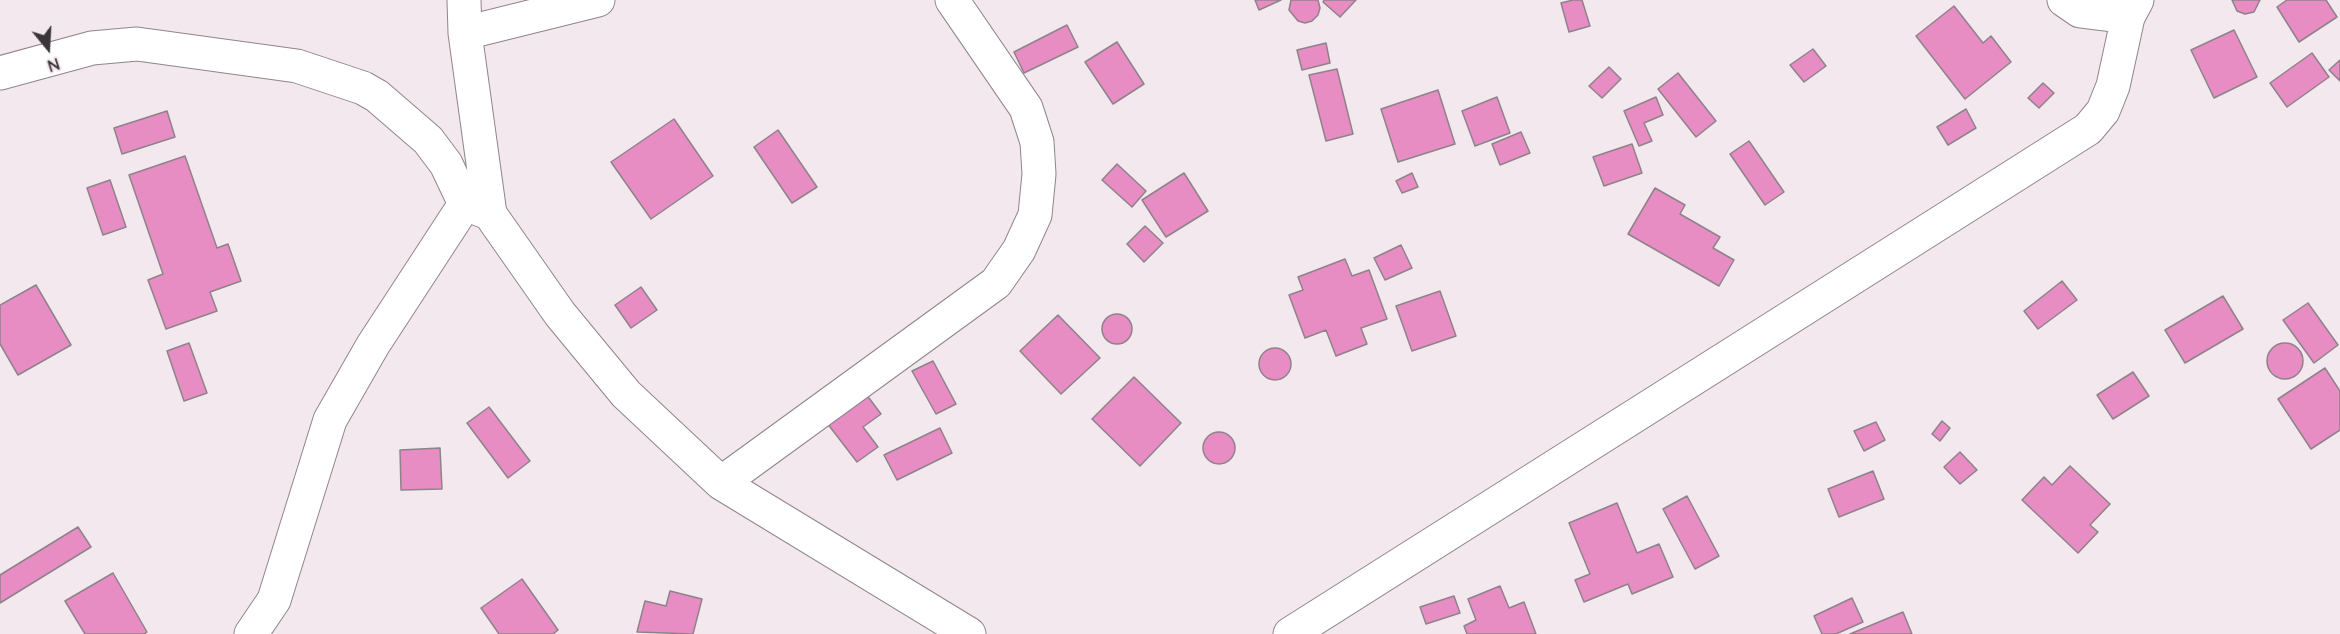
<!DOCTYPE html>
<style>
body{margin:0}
#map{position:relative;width:2340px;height:634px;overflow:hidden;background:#f3e8ee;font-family:Quicksand,sans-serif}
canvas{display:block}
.north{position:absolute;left:18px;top:18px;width:60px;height:60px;-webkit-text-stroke:4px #f3e8ee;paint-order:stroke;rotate:162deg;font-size:16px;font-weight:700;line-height:24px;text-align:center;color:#3b3639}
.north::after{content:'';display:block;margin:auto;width:21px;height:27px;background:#3b3639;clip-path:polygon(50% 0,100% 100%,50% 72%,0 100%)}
</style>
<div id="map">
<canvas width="2340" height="634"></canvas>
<div class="north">N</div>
</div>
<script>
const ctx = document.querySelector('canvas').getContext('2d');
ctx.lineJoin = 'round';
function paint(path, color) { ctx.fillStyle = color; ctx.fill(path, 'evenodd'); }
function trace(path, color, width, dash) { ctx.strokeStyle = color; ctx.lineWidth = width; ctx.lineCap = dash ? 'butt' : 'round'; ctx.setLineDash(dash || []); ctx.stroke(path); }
const building = new Path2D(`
 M1255,0h26l-22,10z
 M1291,0h27l2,8 -2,7 -6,6 -7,2 -7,-2 -9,-11z
 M1324,0h32l-16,17 -17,-15z
 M1573,0h9l8,26 -21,6 -8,-29z
 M2232,0h28l-6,12 -9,2 -8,-3z
 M2287,0h39l11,17 -38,25 -22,-35z
 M1954,6l29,37 8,-7 20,26 -46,37 -49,-63z
 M1067,25l11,22 -54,26 -10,-21z
 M2234,30l23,47 -43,21 -23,-48z
 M1117,42l27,42 -31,20 -28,-42z
 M1326,43l4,20 -28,7 -5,-20z
 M1813,49l13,17 -22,16 -14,-17z
 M2312,53l17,24 -42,30 -17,-24z
 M2340,60v21l-11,-11z
 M1609,67l12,12 -19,19 -13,-12z
 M1337,69l16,65 -27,7 -17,-66z
 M1678,73l38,48 -20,16 -38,-48z
 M2043,83l11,10 -15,15 -11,-10z
 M1438,90l17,54 -57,18 -17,-53z
 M1497,97l13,36 -35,13 -13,-35z
 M1656,97l7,18 -19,8 8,18 -13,5 -15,-35z
 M1966,109l10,19 -28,17 -11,-18z
 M167,111l8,26 -53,17 -8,-26z
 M674,119l39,57 -62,43 -40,-57z
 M778,130l39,57 -25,16 -38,-56z
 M1521,132l9,21 -30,12 -8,-21z
 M1749,141l35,51 -19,13 -35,-51z
 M1632,144l10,29 -38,13 -11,-29z
 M185,156l32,92 11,-4 13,37 -31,11 7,19 -51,18 -18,-49 15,-6 -34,-99z
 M1117,164l29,27 -14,16 -30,-27z
 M1184,173l24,38 -42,26 -24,-37z
 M1412,173l6,14 -16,6 -6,-12z
 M110,180l16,47 -23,8 -16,-47z
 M1655,188l30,17 -5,9 40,23 -7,11 21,12 -15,26 -91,-52z
 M1145,226l18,17 -19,19 -17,-18z
 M1401,245l11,23 -27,12 -11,-22z
 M1345,259l7,17 17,-6 18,49 -26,9 6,16 -31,12 -10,-26 -21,8 -16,-43 14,-5 -5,-13z
 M2062,281l15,19 -39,29 -14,-18z
 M36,285l35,60 -53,30 -18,-31v-39z
 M641,287l16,23 -26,18 -16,-23z
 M1440,291l16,45 -44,15 -16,-45z
 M2223,296l20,33 -58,34 -20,-33z
 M2308,303l30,42 -24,18 -31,-43z
 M1102 329a15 15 0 1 1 30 0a15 15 0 1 1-30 0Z
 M1058,315l42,43 -39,36 -41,-43z
 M189,343l18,50 -23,8 -17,-50z
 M2267 361a18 18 0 1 1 36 0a18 18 0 1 1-36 0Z
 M1259 364a16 16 0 1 1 32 0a16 16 0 1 1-32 0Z
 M933,361l23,43 -20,10 -24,-43z
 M2325,368l15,23v39l-29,19 -33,-50z
 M2133,372l16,24 -36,23 -16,-24z
 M1134,377l47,46 -41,43 -48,-47z
 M866,394l15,20 -18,13 15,20 -21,15 -30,-39z
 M489,407l41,54 -22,17 -41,-55z
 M1942,421l8,7 -10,13 -8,-7z
 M1876,422l9,18 -21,11 -10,-20z
 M940,428l12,25 -55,27 -13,-25z
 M1203 448a16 16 0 1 1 32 0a16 16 0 1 1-32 0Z
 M440,448l2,41 -41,1 -1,-40z
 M1960,452l17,18 -17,14 -16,-17z
 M2070,466l40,38 -20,21 8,7 -20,21 -56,-53 22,-23 8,8z
 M1873,471l11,28 -45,18 -11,-28z
 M1687,496l32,60 -24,13 -32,-60z
 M1617,503l20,50 22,-9 14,33 -41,17 -4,-10 -44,18 -9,-22 15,-6 -21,-51z
 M78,527l13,20 -91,56v-28z
 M113,573l34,59 -3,2h-59l-20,-33z
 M522,579l36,51 -5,4h-54l-18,-26z
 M1500,586l9,22 15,-6 12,32h-69l-3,-8 12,-6 -8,-21z
 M670,591l32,8 -9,35 -56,-2 8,-31 21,5z
 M1454,596l6,17 -34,11 -6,-17z
 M1852,598l11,24 -27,12h-14l-8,-18z
 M1903,612l9,22h-62z`);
paint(building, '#e88cc4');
trace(building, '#8e8389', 1.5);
const minor = new Path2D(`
 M464,0l1,33 25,181 70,100 66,80 95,89 248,151
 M2064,0l16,11 48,6
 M465,33l133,-33
 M0,73l92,-25 45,-4 160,22 66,22 14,8 51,44 18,24 19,40
 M721,483l275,-200 23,-33 16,-35 4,-41 -2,-32 -11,-34 -74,-108
 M251,634l23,-34 56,-180 43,-75 92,-141 21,8
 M1290,634l798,-505 15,-18 10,-25 15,-69 9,-17`);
trace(minor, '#90858b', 35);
trace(minor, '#fff', 33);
</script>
